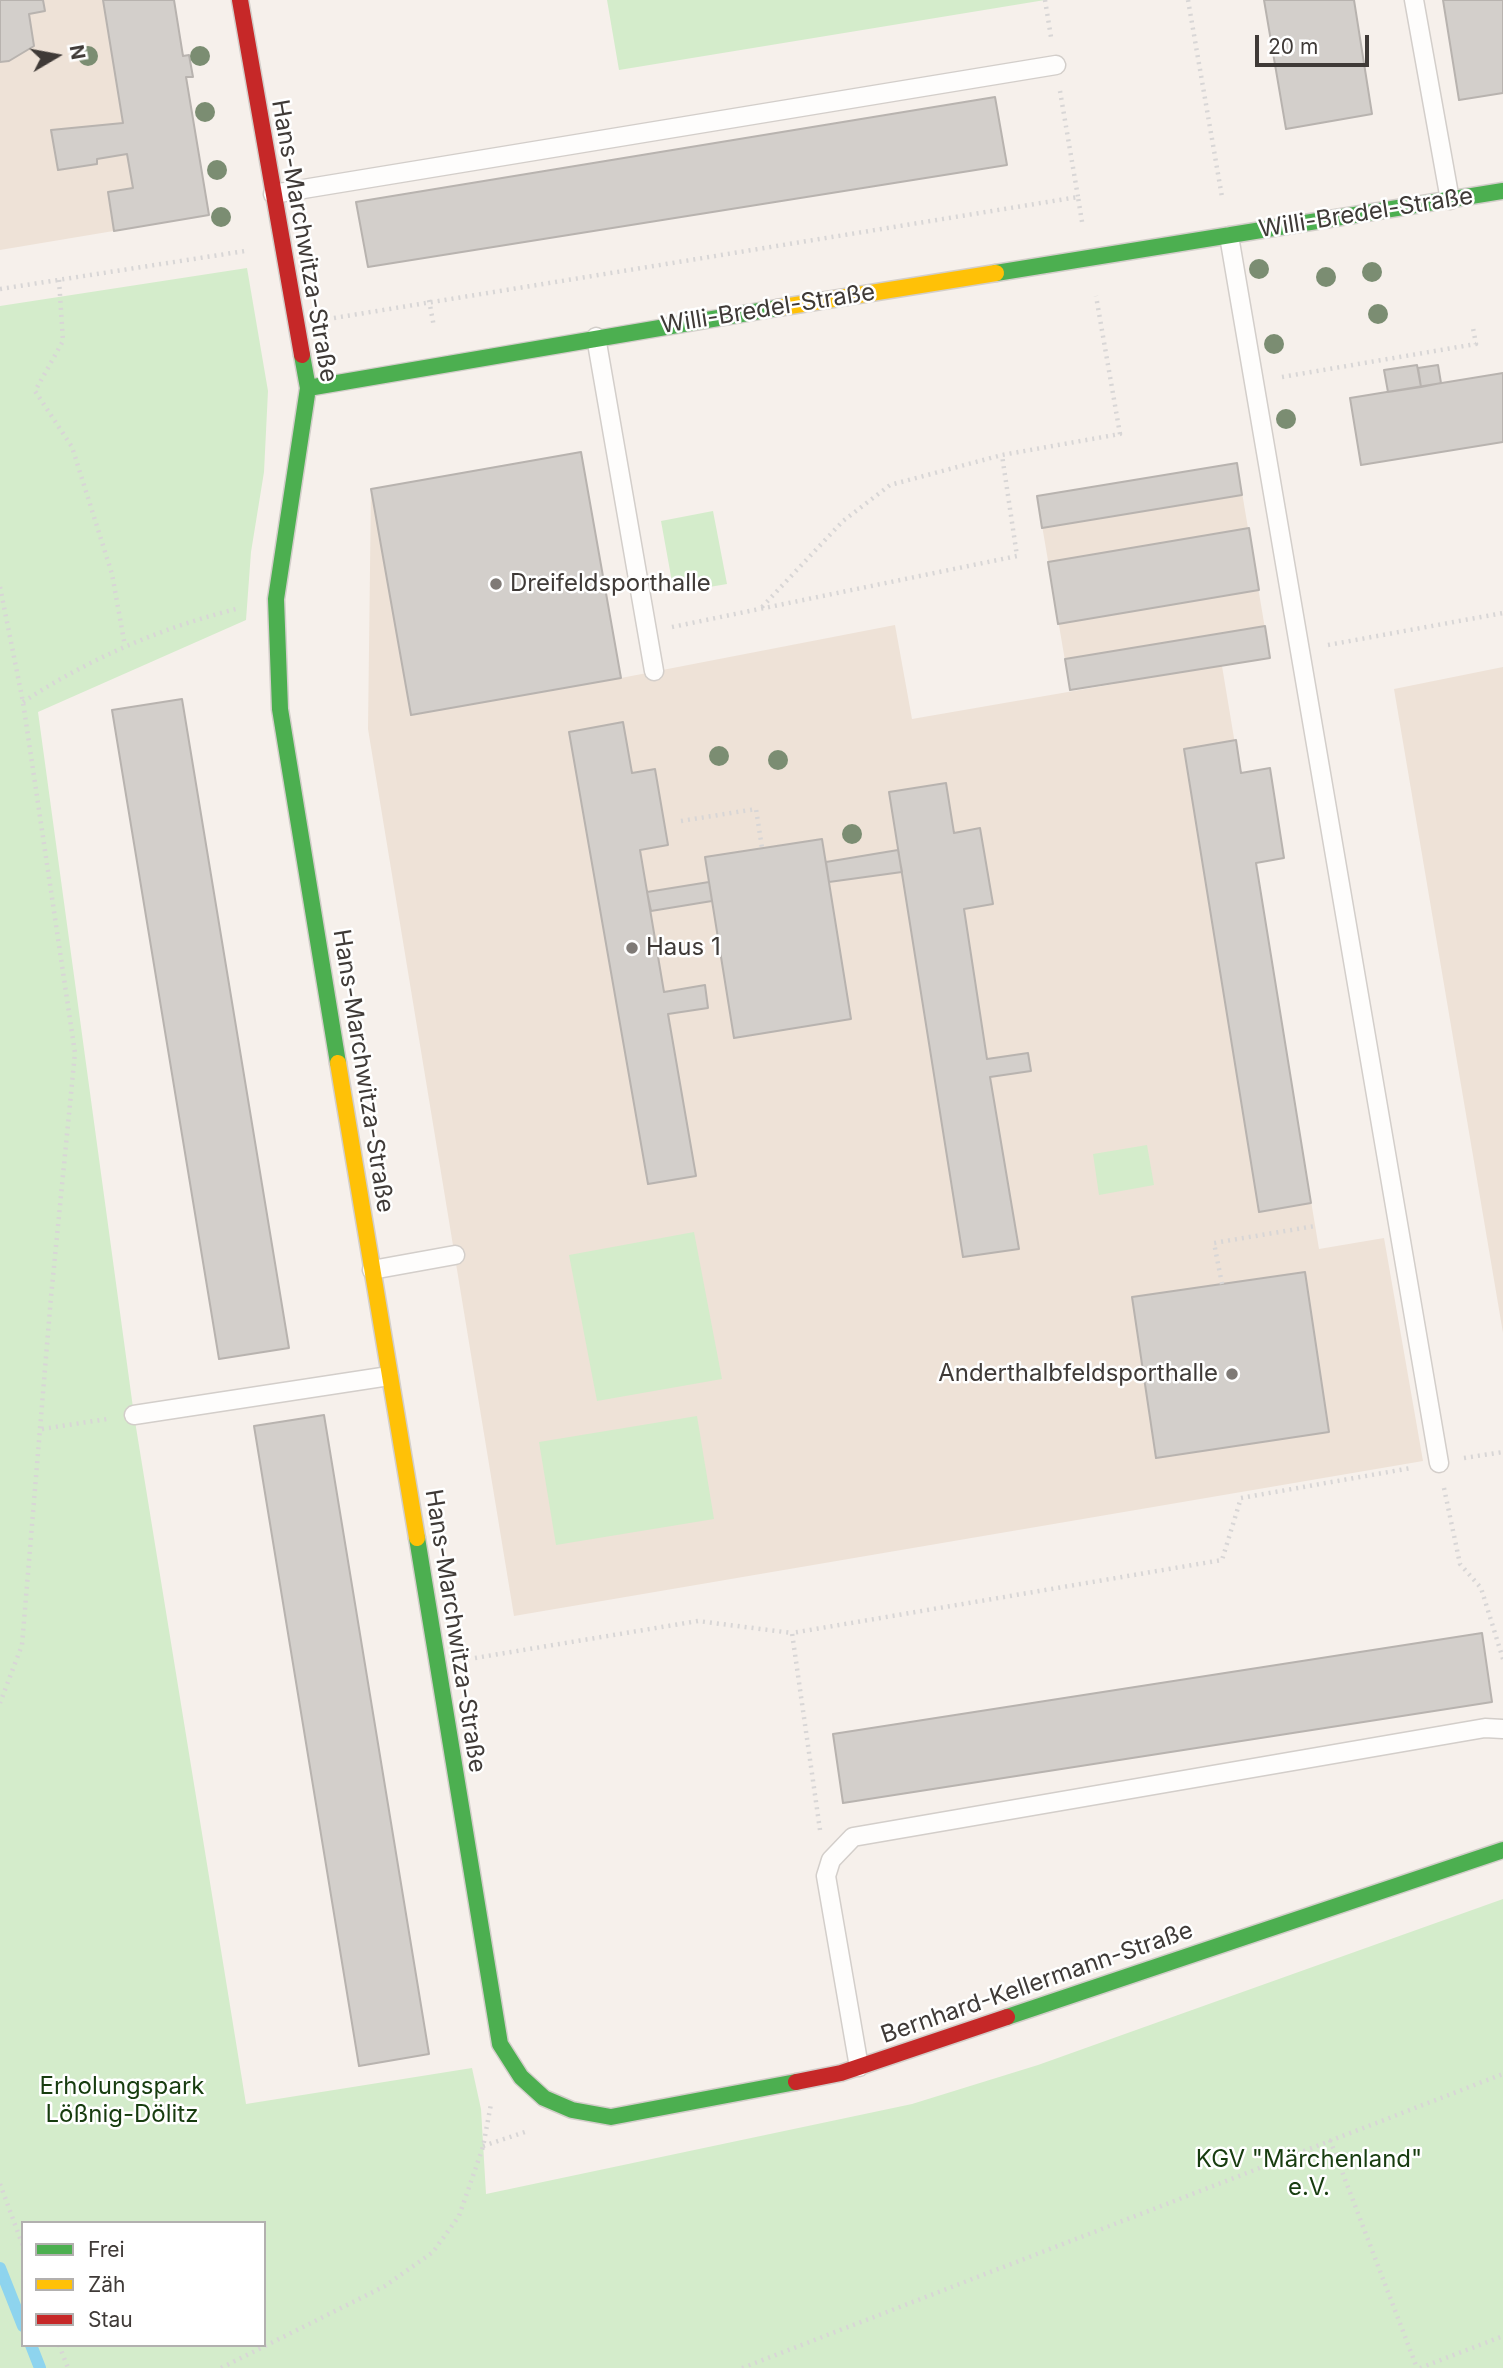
<!DOCTYPE html>
<meta charset="utf-8">
<style>
body{margin:0}
#map{position:relative;width:1503px;height:2368px;overflow:hidden;background:#f6f0eb;font-family:Inter,sans-serif}
canvas{display:block}
.legend{position:absolute;left:21px;top:2221px;width:245px;height:126px;box-sizing:border-box;background:#fff;border:2px solid #b2b0af;margin:0;padding:9px 12px;list-style:none;font-size:21px;color:#3f3a37}
.legend li{display:flex;align-items:center;gap:14px;height:35px}
.legend b{width:35px;border:2px solid #b2b0af}
.north{position:absolute;left:21px;top:21px;width:70px;height:70px;-webkit-text-stroke:5px #fff;paint-order:stroke;rotate:80deg;font-size:19px;font-weight:700;line-height:28px;text-align:center;color:#3f3a37}
.north::after{content:'';display:block;margin:auto;width:24px;height:32px;background:#3f3a37;clip-path:polygon(50% 0,100% 100%,50% 72%,0 100%)}
.scale{position:absolute;left:1255px;top:35px;width:114px;height:32px;box-sizing:border-box;border:4px solid #3f3a37;border-top:0;padding-left:9px;font-size:21px;line-height:24px;white-space:nowrap;color:#3f3a37;-webkit-text-stroke:5px #fff;paint-order:stroke}
</style>
<div id="map">
<canvas width="1503" height="2368"></canvas>
<ul class="legend">
<li><b style="height:9px;background:#4caf50"></b>Frei</li>
<li><b style="height:9px;background:#ffc107"></b>Zäh</li>
<li><b style="height:9px;background:#c62828"></b>Stau</li>
</ul>
<div class="north">N</div>
<div class="scale">20 m</div>
</div>
<script>
const ctx = document.querySelector('canvas').getContext('2d');
ctx.lineJoin = 'round';
function paint(path, color) { ctx.fillStyle = color; ctx.fill(path, 'evenodd'); }
function trace(path, color, width, dash) { ctx.strokeStyle = color; ctx.lineWidth = width; ctx.lineCap = dash ? 'butt' : 'round'; ctx.setLineDash(dash || []); ctx.stroke(path); }
function write(font, color, halo, rows, align = 'center') {
  ctx.font = font + ' Inter,sans-serif'; ctx.lineWidth = 5; ctx.setLineDash([]); ctx.textBaseline = 'middle'; ctx.strokeStyle = halo; ctx.fillStyle = color; for (const [text, x, y, turn = 0] of rows) {
    ctx.save(); ctx.translate(x, y); ctx.rotate((+turn || 0) * Math.PI / 180); ctx.textAlign = isNaN(turn) ? turn : align; if (halo) ctx.strokeText(text, 0, 0); ctx.fillText(text, 0, 0); ctx.restore();
  }
}
paint(new Path2D(`
 M0,0h174l35,215 -209,35z
 M581,452l40,226 274,-53 17,94 202,-35 -44,6 -33,-194 200,-33 33,195 -48,8 97,583 65,-11 39,223 -909,155 -146,-887 3,-240z
 M1503,667v666l-109,-644z`), '#eee2d7');
paint(new Path2D(`
 M607,0h438l-426,70z
 M247,268l21,123 -4,81 -13,80 -5,68 -208,92 96,703 112,689 226,-36 9,41 5,85 426,-90 126,-39 465,-166v469h-1503v-2062zM23,2223h241v122h-241z
 M713,511l14,73 -53,9 -13,-72z
 M1147,1145l7,40 -55,10 -6,-41z
 M694,1232l28,147 -125,22 -28,-146z
 M697,1416l17,103 -158,26 -17,-103z`), '#d4eccb');
trace(new Path2D(`
 M0,2268l23,58
 M31,2345l9,23`), '#8ed4ee', 12);
const building = new Path2D(`
 M0,0h43l2,11 -16,3 5,32 -25,15 -9,1z
 M103,0h71l9,56 6,-1 4,22h-7l23,138 -95,16 -6,-39 25,-4 -6,-34 -30,5v5l-39,6 -7,-40 72,-7z
 M1264,0h90l18,114 -86,15z
 M1443,0h60v93l-44,7z
 M995,97l12,68 -639,102 -12,-65z
 M1417,365l4,22 -33,5 -4,-22z
 M1438,365l3,18 -20,4 -3,-19z
 M1503,373v69l-142,23 -11,-67z
 M581,452l40,226 -210,37 -40,-226z
 M1237,463l5,32 -200,33 -5,-32z
 M1249,528l10,62 -201,34 -10,-62z
 M1265,626l5,32 -200,32 -5,-31z
 M182,699l107,649 -70,11 -107,-649z
 M623,722l9,51 23,-4 13,76 -28,5 24,142 41,-7 3,23 -40,6 28,162 -48,8 -79,-452z
 M1236,740l5,33 29,-5 14,90 -28,5 55,340 -52,9 -75,-463z
 M946,783l8,50 26,-5 13,76 -29,5 23,150 41,-6 3,18 -41,6 29,172 -56,8 -74,-465z
 M822,839l29,180 -117,19 -29,-181z
 M898,850l4,22 -73,10 -3,-20z
 M709,882l3,19 -61,10 -4,-19z
 M1305,1272l24,160 -173,26 -24,-161z
 M324,1415l105,639 -70,12 -105,-640z
 M1482,1633l10,69 -649,101 -10,-69z`);
paint(building, '#d3cfcb');
trace(building, '#b8b3af', 2);
const lane = new Path2D(`
 M1414,0l36,200
 M273,194l783,-129
 M1229,236l210,1227
 M596,337l58,334
 M372,1270l83,-15
 M134,1415l255,-39
 M859,2067l-33,-191 5,-16 22,-23 632,-109 18,1`);
const fast = new Path2D(`
 M996,273l507,-82
 M302,355l6,33 -32,211 4,110 58,354
 M308,388l469,-80
 M417,1538l83,506 21,33 23,21 28,12 39,7 185,-35
 M1007,2017l496,-167`);
const slow = new Path2D(`
 M777,308l219,-35
 M338,1063l79,475`);
const jam = new Path2D(`
 M240,0l62,355
 M796,2082l45,-9 166,-56`);
trace(lane, '#d3ceca', 21);
trace(fast, '#d3ceca', 19);
trace(slow, '#d3ceca', 19);
trace(jam, '#d3ceca', 19);
trace(new Path2D(`
 M1045,0l6,37
 M1188,0l34,197
 M1060,91l18,106
 M59,280l4,61 -28,50 37,56 40,127 13,72
 M0,289l245,-38
 M429,300l5,27
 M334,318l744,-121 4,25
 M1282,377l194,-33 -3,-16
 M0,587l23,115 52,351 -24,244 -29,348 -22,58
 M762,607l81,-86 47,-36 112,-30
 M672,627l345,-71 -15,-101 118,-21 -24,-138
 M1328,645l175,-32
 M23,702c67,-44 140,-75 217,-94
 M681,821l75,-12 6,39
 M1222,1284l-8,-41 101,-17
 M42,1429l65,-10
 M1464,1458l39,-6
 M1444,1488l16,76 21,24 22,71
 M475,1658l223,-37 94,12
 M820,1830l-28,-197 430,-73 19,-62 170,-30
 M1330,2140l87,228
 M483,2146l42,-14
 M0,2184l23,62
 M59,2345l9,23
 M221,2368l164,-82 48,-34 26,-36 24,-69 8,-43
 M742,2368l761,-294
 M1420,2368l83,-32`), '#d8d6d6', 4.5, [2, 5]);
trace(lane, '#fefdfc', 18);
trace(fast, '#4caf50', 16);
trace(slow, '#ffc107', 16);
trace(jam, '#c62828', 16);
ctx.fillStyle = '#7b8d72';
for (const [x, y] of [
 [88,56],
 [200,56],
 [205,112],
 [217,170],
 [221,217],
 [1259,269],
 [1372,272],
 [1326,277],
 [1378,314],
 [1274,344],
 [1286,419],
 [719,756],
 [778,760],
 [852,834]
]) { ctx.beginPath(); ctx.arc(x, y, 10, 0, 2 * Math.PI); ctx.fill(); }
for (const [x, y, r, color] of [
 [496,584,7,"#7f7a76"],
 [632,948,7,"#7f7a76"],
 [1232,1374,7,"#7f7a76"]
]) { const dot = new Path2D(); dot.arc(x, y, r, 0, 2 * Math.PI); ctx.fillStyle = color; ctx.fill(dot); trace(dot, '#fff', 2.5); }
write('24px', '#3f3a37', '#fff', [
 ["Willi-Bredel-Straße",1366,213,-9],
 ["Hans-Marchwitza-Straße",304,241,80],
 ["Willi-Bredel-Straße",768,309,-9],
 ["Hans-Marchwitza-Straße",363,1071,81],
 ["Hans-Marchwitza-Straße",455,1631,81],
 ["Bernhard-Kellermann-Straße",1037,1983,-19]
]);
write('24px', '#3f3a37', '#fff', [
 ["Dreifeldsporthalle",510,584],
 ["Haus 1",646,948],
 ["Anderthalbfeldsporthalle",1218,1374,"right"]
], 'left');
write('24px', '#173c0f', '#fff', [
 ["Erholungspark",122,2087],
 ["Lößnig-Dölitz",122,2115],
 ["KGV \"Märchenland\"",1309,2160],
 ["e.V.",1309,2188]
]);
</script>
